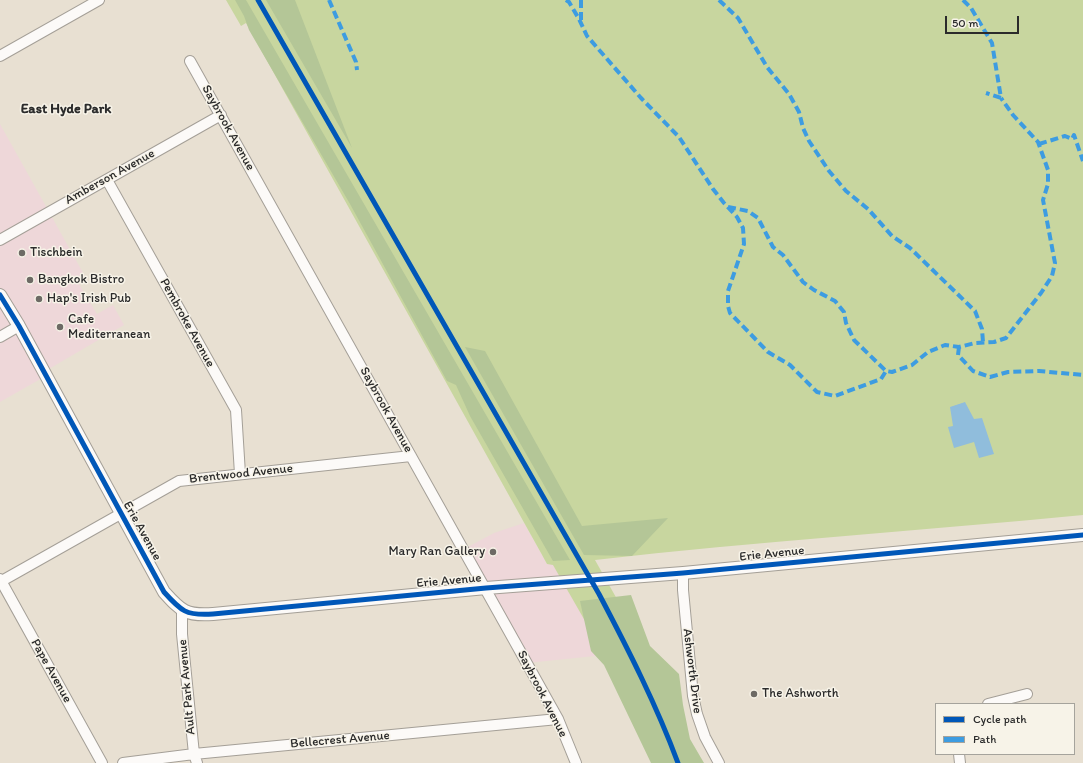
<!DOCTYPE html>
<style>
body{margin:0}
#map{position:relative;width:1083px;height:763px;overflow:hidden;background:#e8e0d2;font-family:Itim,sans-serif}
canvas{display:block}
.legend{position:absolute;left:935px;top:703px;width:140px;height:52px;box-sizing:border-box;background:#f7f3e8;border:1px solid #a5a39c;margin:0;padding:5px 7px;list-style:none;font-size:12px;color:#2b2b2b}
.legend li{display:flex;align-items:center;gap:8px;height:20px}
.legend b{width:20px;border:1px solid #a5a39c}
.scale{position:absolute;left:945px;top:16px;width:74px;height:18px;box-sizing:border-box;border:2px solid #2b2b2b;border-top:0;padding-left:5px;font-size:12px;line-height:14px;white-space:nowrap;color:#2b2b2b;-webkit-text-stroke:3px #f7f3e8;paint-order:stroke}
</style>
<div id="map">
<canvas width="1083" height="763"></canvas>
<ul class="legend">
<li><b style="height:5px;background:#0057b8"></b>Cycle path</li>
<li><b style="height:5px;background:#3d9ce1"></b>Path</li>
</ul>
<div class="scale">50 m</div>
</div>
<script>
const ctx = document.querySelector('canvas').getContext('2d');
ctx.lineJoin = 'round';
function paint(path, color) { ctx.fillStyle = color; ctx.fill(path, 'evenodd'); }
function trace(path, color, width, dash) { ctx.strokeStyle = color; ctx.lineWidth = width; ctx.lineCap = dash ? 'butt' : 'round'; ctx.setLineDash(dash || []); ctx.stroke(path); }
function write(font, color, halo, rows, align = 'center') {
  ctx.font = font + ' Itim,sans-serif'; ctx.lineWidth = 3; ctx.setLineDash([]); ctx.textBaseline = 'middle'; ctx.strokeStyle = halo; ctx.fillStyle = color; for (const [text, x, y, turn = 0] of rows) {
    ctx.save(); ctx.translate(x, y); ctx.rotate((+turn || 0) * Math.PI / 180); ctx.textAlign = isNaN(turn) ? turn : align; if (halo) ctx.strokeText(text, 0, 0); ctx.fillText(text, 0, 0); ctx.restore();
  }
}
paint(new Path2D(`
 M0,124l87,156 -8,4 18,30 16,-9 11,20 -82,48 2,4 -44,25z
 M524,523l23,41h6l52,91 -78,8 -63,-114 30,-16z`), '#eed7d9');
paint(new Path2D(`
 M226,0h857v515c-162,16 -325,26 -488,45l36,64 -19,44 -59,-103 -6,-1 -6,-11 -295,-530 -5,3z`), '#c8d69f');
paint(new Path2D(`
 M235,0h11l324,560 -17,1 -83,-145 -14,-31 -9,-4 -97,-177 -101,-174 -5,-14z
 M266,0h29l57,148z
 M465,347l20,4 97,175 86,-8 -36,38 -48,-1z
 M631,595l19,51 29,28 4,31 7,34 14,24h-53l-47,-98 -13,-14 -11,-50z`), '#b4c697');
paint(new Path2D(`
 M965,402l9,17 8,-1 12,36 -15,4 -5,-16 -20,6 -6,-21 5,-1 -3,-19z`), '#90bddc');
const minor = new Path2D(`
 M0,56l99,-56
 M190,61l368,658 18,44
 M107,180l129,230 4,64
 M0,240l221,-125
 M0,337l19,-11
 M683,573v17l10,106 4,18 8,23 14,26
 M0,579l102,184
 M0,582l179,-101 232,-25
 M182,610v24l12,120 3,9
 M988,704l39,-10
 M959,754l1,9
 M123,763l71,-9 364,-35`);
const tertiary = new Path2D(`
 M0,295l19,31 145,266c17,19 22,24 49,22l273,-26 197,-15 400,-38`);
trace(minor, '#a49f97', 12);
trace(tertiary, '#a49f97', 14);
trace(minor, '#fcfaf8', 10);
trace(tertiary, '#fcfaf8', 12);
trace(new Path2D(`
 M329,0l27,62 1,8
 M566,0l3,2 10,17 8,17 54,62 38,39 34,52 11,14 13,14 6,11 1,16 -16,47v15l2,7 38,39 22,13 27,27 18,4 46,-17 5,-8
 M581,0v22
 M719,0l19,18 29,49 22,27 10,18 4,16 6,13 20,30 17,20 22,18 24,27 18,12 65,63 7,18 1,13
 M963,0l8,8 21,35 9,55 -15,-5
 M1039,144l26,-8 7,3 2,-4 9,26
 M728,207l20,4 10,7 15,29 10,8 20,27 11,8 21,11 9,11 2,11 8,17 32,31 6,1 20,-7 16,-13 17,-7 14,2 16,-4 19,-1 12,-4 35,-45 11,-17 3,-13 -12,-63 5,-16v-14l-10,-28 -25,-27 -12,-17
 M959,347l-1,8 15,16 17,6 18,-5 31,-1 44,4`), '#3d9ce1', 4, [8, 4]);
trace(new Path2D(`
 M258,0l341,594c29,55 57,110 79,169
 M0,295l19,31 145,266c17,19 22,24 49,22l273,-26 197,-15 400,-38`), '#0057b8', 5);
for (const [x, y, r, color] of [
 [22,253,4,"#6d6a65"],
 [30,280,4,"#6d6a65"],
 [39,299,4,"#6d6a65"],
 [60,327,4,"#6d6a65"],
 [493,552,4,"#6d6a65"],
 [754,694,4,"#6d6a65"]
]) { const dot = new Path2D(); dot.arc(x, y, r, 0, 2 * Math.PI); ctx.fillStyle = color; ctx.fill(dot); trace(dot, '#f7f3e8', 1.5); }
write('13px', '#2b2b2b', '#f7f3e8', [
 ["Saybrook Avenue",228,128,61],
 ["Amberson Avenue",110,177,-29],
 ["Pembroke Avenue",187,323,61],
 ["Saybrook Avenue",386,410,61],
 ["Brentwood Avenue",241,474,-6],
 ["Erie Avenue",142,531,61],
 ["Erie Avenue",772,554,-6],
 ["Erie Avenue",449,581,-5],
 ["Pape Avenue",51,671,61],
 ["Ashworth Drive",692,671,83],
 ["Ault Park Avenue",187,687,-95],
 ["Saybrook Avenue",542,694,63],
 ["Bellecrest Avenue",340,740,-5]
]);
write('13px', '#2b2b2b', '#f7f3e8', [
 ["Tischbein",30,253],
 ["Bangkok Bistro",38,280],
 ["Hap's Irish Pub",47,299],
 ["Cafe",68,320],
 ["Mediterranean",68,335],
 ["Mary Ran Gallery",485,552,"right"],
 ["The Ashworth",762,694]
], 'left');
write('bold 14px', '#2b2b2b', '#f7f3e8', [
 ["East Hyde Park",66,109]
]);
</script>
